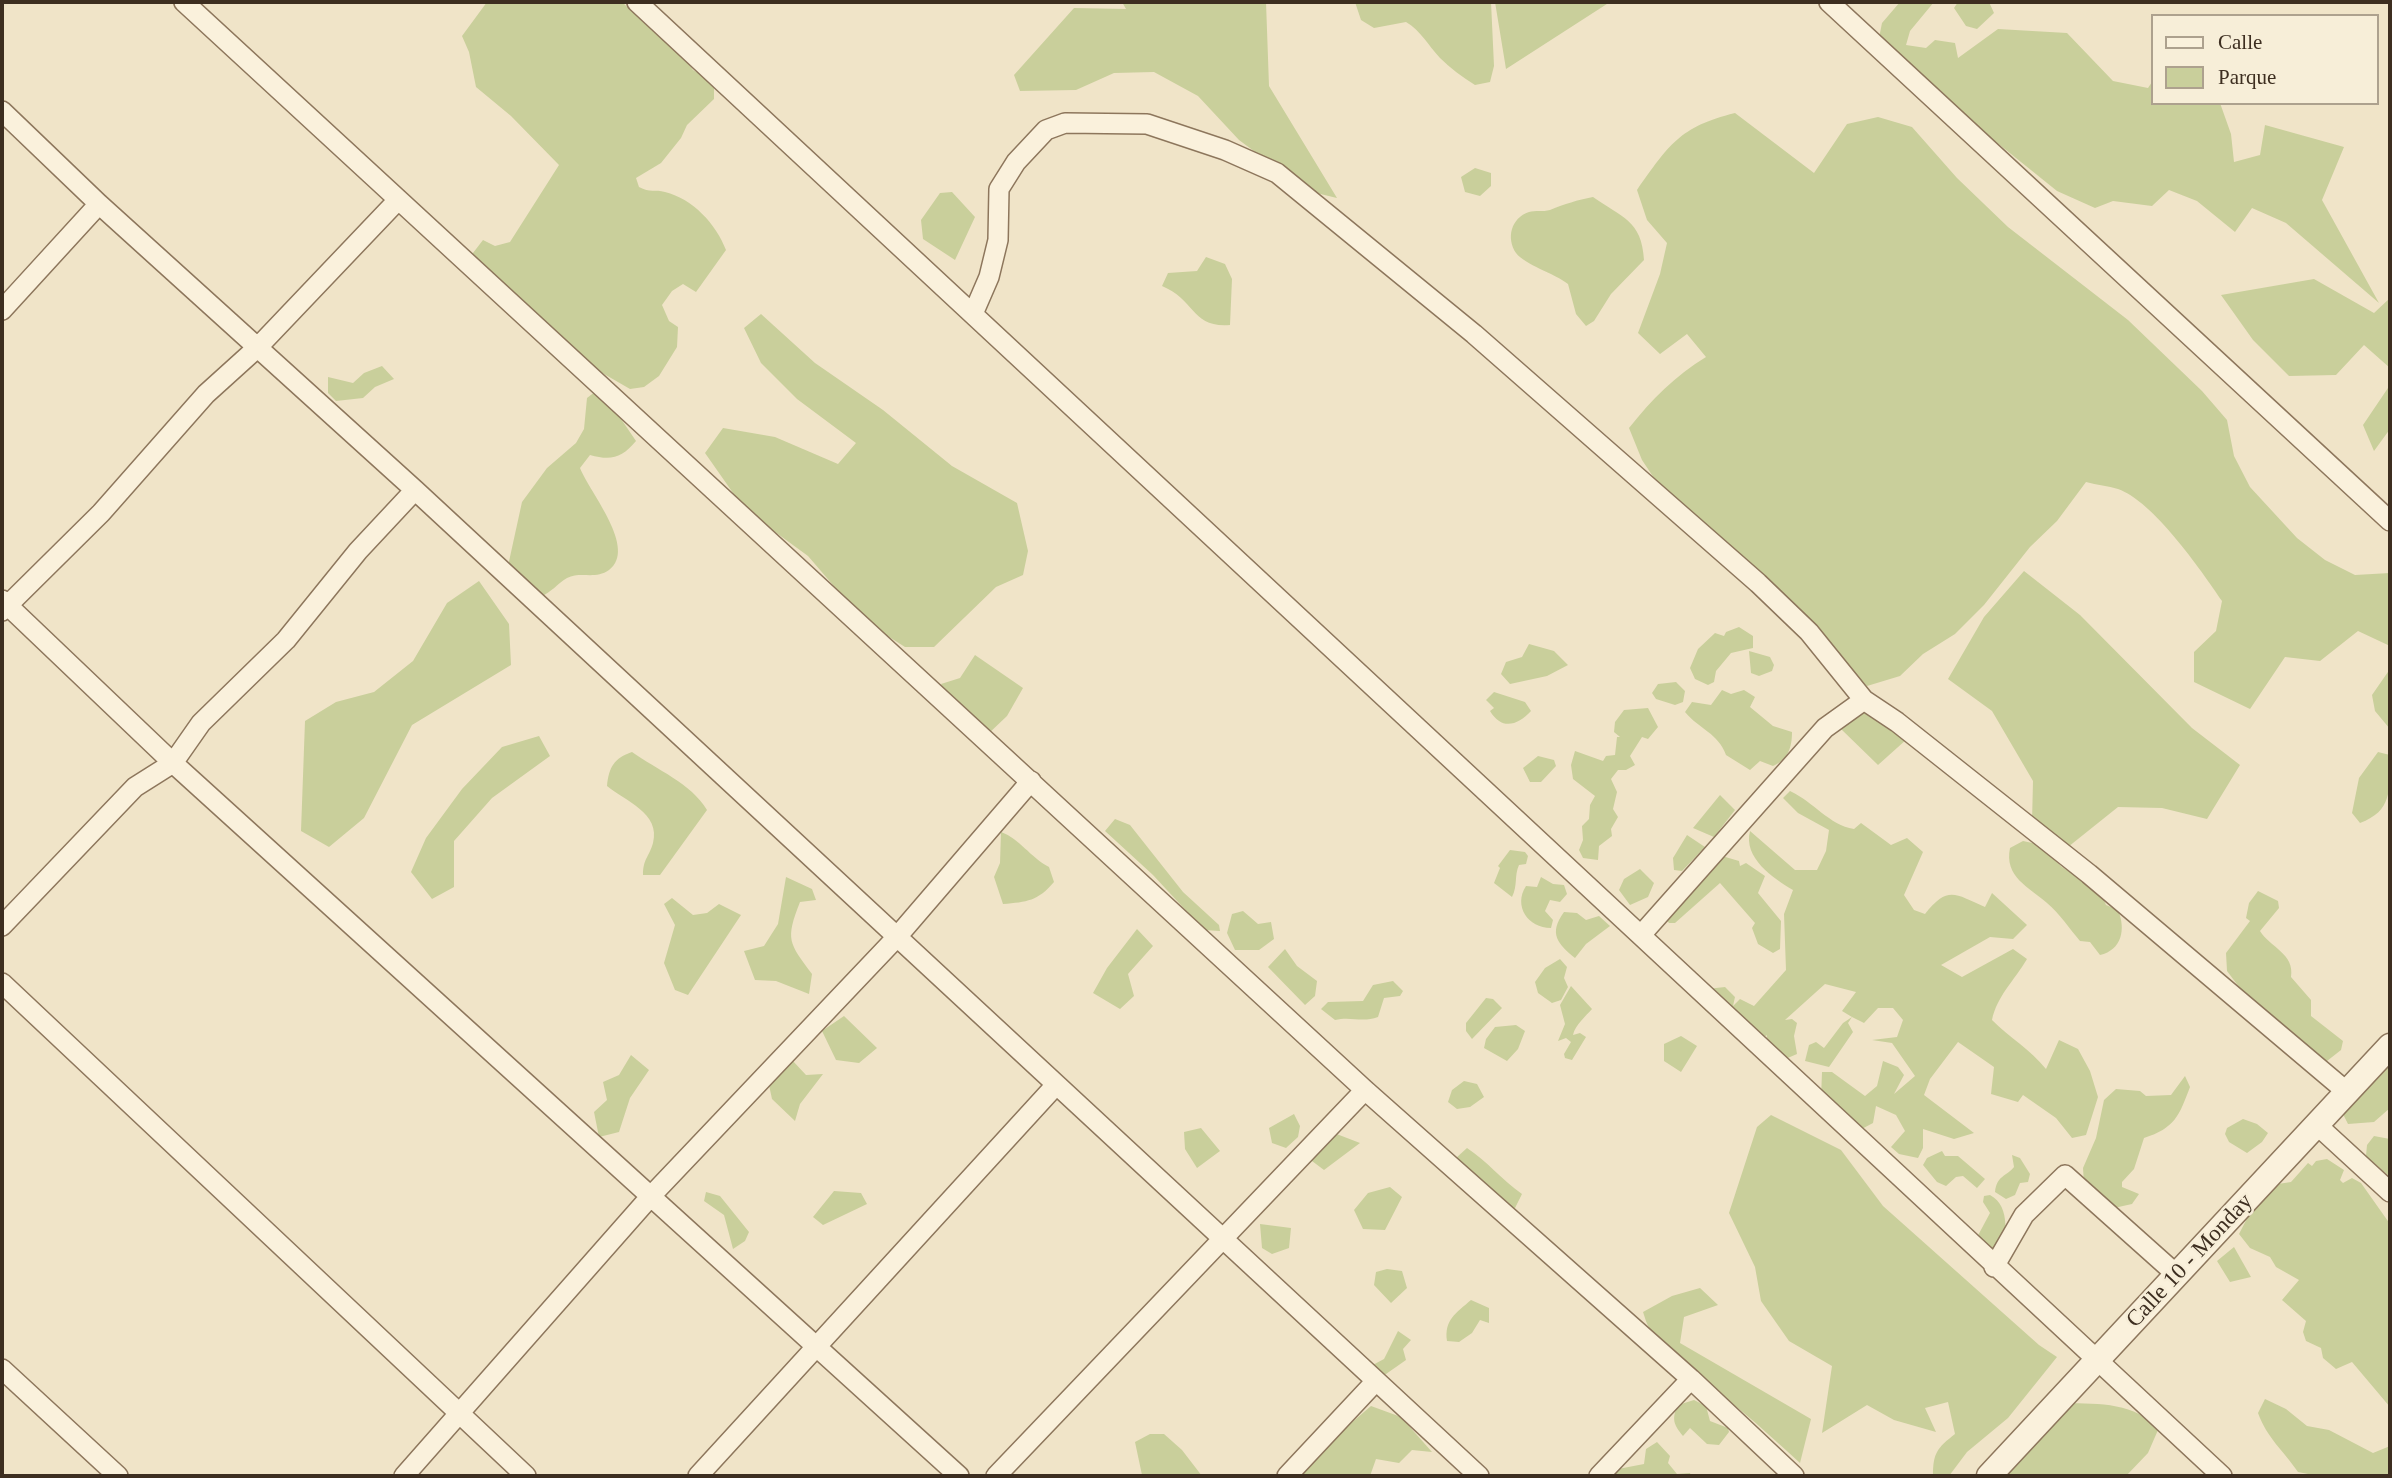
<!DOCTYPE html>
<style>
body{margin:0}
#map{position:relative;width:2392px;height:1478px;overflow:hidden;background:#f0e4c8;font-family:"Times New Roman",serif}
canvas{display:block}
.frame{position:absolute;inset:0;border:4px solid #3d2e20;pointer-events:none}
.legend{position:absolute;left:2151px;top:14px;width:228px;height:91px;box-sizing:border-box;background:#f7eed8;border:2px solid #ada18e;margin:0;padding:9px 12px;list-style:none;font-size:21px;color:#3d2e20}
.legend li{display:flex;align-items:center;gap:14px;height:35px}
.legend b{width:35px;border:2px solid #ada18e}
</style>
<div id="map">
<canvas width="2392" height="1478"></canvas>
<div class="frame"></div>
<ul class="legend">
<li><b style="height:9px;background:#faf1dc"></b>Calle</li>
<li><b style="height:19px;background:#c9cf9b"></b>Parque</li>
</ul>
</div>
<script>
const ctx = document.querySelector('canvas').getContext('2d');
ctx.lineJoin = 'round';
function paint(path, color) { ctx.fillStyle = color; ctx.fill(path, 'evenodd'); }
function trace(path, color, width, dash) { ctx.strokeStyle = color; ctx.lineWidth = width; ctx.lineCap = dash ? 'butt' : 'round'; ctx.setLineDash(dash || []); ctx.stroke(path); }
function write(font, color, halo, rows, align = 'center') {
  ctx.font = font + ' "Times New Roman",serif'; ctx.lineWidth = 5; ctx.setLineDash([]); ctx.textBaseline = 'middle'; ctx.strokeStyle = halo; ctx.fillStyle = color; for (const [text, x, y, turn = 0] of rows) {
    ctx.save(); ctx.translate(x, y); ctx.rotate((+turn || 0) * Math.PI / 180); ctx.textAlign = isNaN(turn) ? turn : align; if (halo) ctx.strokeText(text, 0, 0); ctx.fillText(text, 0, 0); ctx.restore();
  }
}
paint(new Path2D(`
 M487,2h135l38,36 16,8 17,24 21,12v17l-27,26 -6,13 -20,25 -25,15 3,9c11,6 16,2 26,5 28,7 51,32 61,58l-30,42 -13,-8 -11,7 -10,14 7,16 9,6 -1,20 -18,29 -15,11 -14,2 -45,-26 -17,7c-37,-32 -68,-72 -102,-108l17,-22 12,6 15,-4 49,-77 -48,-49 -35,-29 -7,-35 -7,-16z
 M1122,2h144l3,84 68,112 -29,-7 -69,-51 -41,-44 -44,-24 -40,1 -38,17 -56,1 -6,-16 60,-67 52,1z
 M1355,2h136l3,64 -4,16 -15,3c-13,-8 -25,-17 -35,-27 -12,-13 -19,-27 -34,-36l-32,6 -13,-8z
 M1495,2h115l-104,67z
 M1900,2h34l-24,29 -4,14 20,3 9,-8 20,3 3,15 40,-29 69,4 46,48 35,7 4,-6v21h68l11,31 3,28 26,-7 5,-30 79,22 -22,53 57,103 -93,-80 -34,-15 -17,24 -38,-31 -28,-11 -17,16 -39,-5 -18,7 -38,-17 -87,-70 -30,-31 -37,-23 -24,-29 3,-15z
 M1958,2h31l5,11 -17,16 -11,-3 -12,-18z
 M1735,113l79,60 33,-49 31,-7 34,10 45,51 51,49 120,93 74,71 25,29 7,36 16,31 47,51 28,22 30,15 35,-2v73l-32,-15 -38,30 -35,-4 -35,52 -56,-27v-30l22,-21 6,-30c-21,-31 -69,-100 -104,-112 -10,-3 -21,-4 -32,-7l-29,39 -27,26 -46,58 -29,29 -32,20 -23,22 -33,10 -40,-42 -169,-160 -16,-24 -13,-32c23,-29 46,-52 77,-71l-19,-23 -27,20 -22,-21 22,-59 7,-31 -20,-23 -10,-30c32,-45 42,-63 98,-77z
 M1475,168l16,5v13l-11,10 -15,-4 -4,-15z
 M952,192l23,25 -20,43 -32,-21 -2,-19 19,-27z
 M1593,197c28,20 49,23 51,63l-33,34 -17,27 -8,5 -10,-12 -8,-30c-14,-11 -43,-19 -52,-31 -10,-15 -5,-35 13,-41 6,-2 14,0 21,-2 15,-6 27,-10 43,-13z
 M1206,257l19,7 7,15 -2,46c-39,3 -34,-25 -68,-39l6,-13 29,-2z
 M2314,279l60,34 16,-15v70l-26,-23 -28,30 -47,1 -36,-36 -32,-45z
 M761,314l54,49 68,47 69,56 65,37 11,48 -5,24 -27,12 -62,60h-29l-41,-26 -56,-65 -63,-46 -40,-57 18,-25 52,9 63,27 18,-21 -59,-44 -36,-36 -17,-35z
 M382,366l12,13 -19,8 -12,11 -27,3 -8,-8v-16l25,6 11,-10z
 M2390,385v44l-16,22 -11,-26z
 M600,388l36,53c-14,17 -25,20 -46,14l-10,13c10,25 58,81 29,102 -14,10 -28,1 -42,8 -10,6 -15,14 -27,19l-32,-31 14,-64 25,-34 29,-25 8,-14 3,-31z
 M2024,571l56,44 112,113 48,37 -33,54 -45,-11 -44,-1 -50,40 -36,-25 1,-41 -41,-70 -44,-32 36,-62z
 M479,581l30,43 2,41 -99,60 -48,93 -35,29 -28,-16 4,-110 31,-19 38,-10 39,-31 34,-58z
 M1739,627l14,9v12l-22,5 -15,18 -2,11 -6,3 -13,-6 -5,-11 8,-19 17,-16 9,3 2,-4z
 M1529,644l25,7 14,14 -21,11 -37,8 -9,-10 5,-12 16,-5z
 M1749,651l21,6 4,8 -2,6 -13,5 -8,-3z
 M975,655l48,33 -16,28 -20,19 -31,-22 -15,-29 19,-6z
 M2390,669v60l-15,-18 -3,-16z
 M1676,682l9,9 -2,11 -8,3 -19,-6 -4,-6 6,-9z
 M1722,690l9,4 13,-4 11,7 -5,10 23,19 19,6c0,16 -4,27 -19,34l-13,-5 -10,9 -24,-15c-8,-22 -27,-26 -41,-43l7,-10 19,3z
 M1494,692l31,10 6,9c-13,14 -29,20 -41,0l4,-3 -8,-8z
 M1648,708l10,19 -10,12 -6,-2 -12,19 5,9 -9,5h-8l-7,9 6,13 -4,17 5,8 -7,12 1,7 -13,10 -1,14 -15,-2 -4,-8 4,-10 -1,-14 7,-7 1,-14 5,-9 -22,-17 -2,-14 4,-14 28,10 3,-5 9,-1 2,-18h3l-6,-5 1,-10 9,-12z
 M1865,709l34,6 2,-2 11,13 -5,13 -29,26 -37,-36z
 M539,736l11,20 -58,42 -38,43v46l-22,12 -21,-27 15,-34 36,-49 40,-42z
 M632,752c25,18 59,31 75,58l-47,65h-17c0,-16 6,-18 10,-32 8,-30 -28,-42 -46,-57 2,-19 7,-28 25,-34z
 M2378,752l12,3c0,36 2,56 -30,68l-8,-10 7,-35z
 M1538,756l16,4 2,6 -15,16h-11l-7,-14z
 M1790,791c24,11 39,34 64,38l7,-6 30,22 16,-7 16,14 -19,43 10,15 11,4c23,-29 30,-20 60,-7l7,-14 35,32 -14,14 -23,-2 -49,28 21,12 51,-28 14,10c-13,22 -30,37 -35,61 18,18 38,29 54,49l13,-29 19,9 12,22 8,26 -12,38 -14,3 -16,-20 -33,-23 -5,7 -27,-8 3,-27 -36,-25 -28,37 -6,16 50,38 -20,6 -31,-10v19l-5,10 -19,-4 -8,-7 14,-16 -9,-16 -20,-9 -3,17 -17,9 -16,-13v-13l-19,-7 1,-27h10l33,24 12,-10 6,-25 15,6 6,8 -10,19 21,-18 -23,-33 -20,-3 25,-3 6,-17 -10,-12h-15l-14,15 -12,-6 -4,6 5,9 -24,35 -24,-6 4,-16 7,-3 8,6 19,-25 9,-6 -10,-6 14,-19 -31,-8 -40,36 7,-1 5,4 -3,13 3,18 -14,6 -18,-11 2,-14 -15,10 -47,-35 -6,-14 8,-7 18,-2 10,10 -2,9 7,-7 14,7 32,-36 -2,-56 9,-24c-20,-12 -50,-32 -43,-59l45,39h22l9,-19 3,-21 -31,-17 -15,-15z
 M1720,795l15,15 -21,27 -21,-9z
 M1115,819l15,6 53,67 36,33 1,6 -16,-1 -51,-55 -48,-44z
 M1001,832c19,7 29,25 48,35l5,15c-16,19 -27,20 -51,22l-9,-27 6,-14z
 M1687,835l18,12 -23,24 -8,-1 -1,-12z
 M2023,841l14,3 25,23 38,24 6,14 12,5c8,19 4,40 -18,45l-10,-13 -10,-1c-11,-13 -20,-27 -33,-38 -18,-16 -43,-26 -37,-55z
 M1510,850l15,2 3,4 -2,8 -7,1c-5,11 -1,20 -7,32l-18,-14 6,-15 -2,-2z
 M1722,856l17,5 1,5 6,-3 19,13 -7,17 23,28 -1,28 -7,4 -15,-9 -6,-16 3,-5 -35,-40 -45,40h-6l-4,-5 38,-45 6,1 1,-8z
 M1640,869l14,14 -6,14 -18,8 -11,-15 5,-11z
 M786,877l26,12 4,11 -16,2c-15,38 -11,41 12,72l-3,20 -33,-13 -21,-1 -11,-29 20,-5 14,-22z
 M1541,877l12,7 11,1 3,9 -7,8 -10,-2 -5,11 8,9 -2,8c-23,0 -38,-22 -25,-42l11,1z
 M2258,891l20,10 1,7 -19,23c10,16 35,23 31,46l20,23v16l32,25 -2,9 -14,11 -13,-6 -72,-64 -15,-20 -1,-18 24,-32 -4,-3 3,-15z
 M672,898l21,17 14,-2 12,-9 22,11 -53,80 -13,-5 -11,-27 11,-38 -11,-21z
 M1243,911l15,13 13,-2 3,17 -15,11h-24l-8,-17 5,-19z
 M1564,912l13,1 9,7 13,-4 11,10 -24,18 -11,14c-17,-14 -27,-24 -11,-46z
 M1137,929l16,17 -25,28 6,22 -14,13 -27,-16 14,-25z
 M1285,949l12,17 20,15 -2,15 -10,9 -37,-38z
 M1560,959l7,8 -3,11 4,9 -7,13 -9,3 -14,-10 -3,-11 10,-14z
 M1393,981l10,10 -3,5 -16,2 -6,19c-16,6 -27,-1 -43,3l-14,-11 7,-7 35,-1 10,-16z
 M1571,986l21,23c-6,7 -17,16 -19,26l7,-2 6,4 -14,23 -7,-2 -1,-4 7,-12 -5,-4 -8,3 7,-17 -5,-19z
 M1486,998l7,1 9,9 -30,31 -6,-8v-8z
 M844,1016l33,32 -18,15 -23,-3 -14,-29z
 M1516,1025l9,6 -7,18 -11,12 -23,-13 2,-9 9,-12z
 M1681,1036l16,10 -16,26 -17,-11v-17z
 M2390,1039v69l-16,14 -26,2 -5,-10z
 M631,1055l18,15 -19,28 -11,34 -20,5 -5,-25 13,-12 -4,-18 16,-7z
 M792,1060l14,15 17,-1 -23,30 -5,17 -23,-22 -3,-14z
 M2185,1076l5,11c-11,29 -15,41 -46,51l-10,31 -12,13v5l17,7 -7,10 -18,4 -20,-21 -10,-3 -1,-16 13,-30 8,-38 12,-11 24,2 6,5 25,-1z
 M1464,1081l13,3 7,13 -14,10 -13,2 -9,-7 4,-12z
 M1294,1114l6,12 -2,11 -12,11 -14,-5 -3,-15z
 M1771,1115l70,35 42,56 156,139 18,12 -49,61 -41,34 -18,24h-16c0,-23 4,-28 22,-42l-7,-32 -23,6 11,24 -42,-12 -27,-15 -45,28 10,-67 -43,-25 -28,-40 -6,-34 -26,-54 28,-86z
 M2243,1119l14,5 11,9 -6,9 -15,11 -18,-11 -4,-8 2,-6z
 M1201,1128l19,23 -23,17 -12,-19 -1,-17z
 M1334,1133l26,10 -36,27 -20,-15z
 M2374,1136l16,3v38l-24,-21 1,-11z
 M1467,1148c20,13 35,32 55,46l-7,14 -10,2 -49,-52z
 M1942,1151l3,5h13l27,23 -8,9 -14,-12 -7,1 -10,9 -9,-4 -14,-17 4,-7z
 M2012,1155l8,3 10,16 -2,8 -8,1 -5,12 -9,4 -11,-7c2,-17 11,-15 19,-25z
 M2327,1159l17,11 -4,10 3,3 9,-5 9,5 29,41v183l-38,-45 -16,7 -13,-11 -2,-10 -15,-7 -3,-9 3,-11 -24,-21 17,-20 -23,-13 -6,-10 -20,-9 -11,-14 18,-35 21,-15 13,-2 17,-19 4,3 4,-5z
 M1390,1187l12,10 -17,33 -22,-1 -9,-19 14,-17z
 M834,1191l27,2 6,11 -44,21 -10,-8z
 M706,1192l14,4 29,36 -4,9 -12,8 -9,-34 -20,-14z
 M1990,1195c22,12 15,43 12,64l-27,-18 15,-28 -7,-11 1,-6z
 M1260,1224l31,4 -2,20 -17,6 -10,-6z
 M2234,1247l17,30 -21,5 -13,-21z
 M1387,1269l15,2 5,17 -16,15 -17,-18 2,-13z
 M1700,1288l18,17 -34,12 -4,26 131,76 -11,44c-20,-18 -40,-37 -61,-54 -38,-30 -81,-44 -96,-97l29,-16z
 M1471,1300l18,8v15l-9,-3 -8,13 -13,9 -12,-1c-3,-21 9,-28 24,-41z
 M1398,1331l13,9 -8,9 3,11 -30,21 -7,-14 15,-8z
 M2265,1399l21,10 21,17 22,4 44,23 17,-7v30h-72l-20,-4c-15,-22 -31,-34 -40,-59z
 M1694,1400l12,6 4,15 18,7 1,4 -10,13 -12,-1 -17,-16 -7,8c-9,-11 -12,-17 -5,-31z
 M2065,1403c35,1 71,-1 93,27l-10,23 -22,23h-131z
 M1371,1406l30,11 31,35 -20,-2 -13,13 -23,-4 -6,17h-69l42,-46z
 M1150,1434h14l18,16 20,26 -60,-1 -7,-33z
 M1657,1442l13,14 -2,7 9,11 13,-1 1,3 -76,-2 3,-5 26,-5 2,-15z`), '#c9cf9b');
const minor = new Path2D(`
 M184,2l1181,1088 326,289 103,97
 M637,2l1585,1474
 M1829,2l561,519
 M2,111l97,93 316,286 1064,986
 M2,310l97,-106
 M973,314l16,-37 9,-37 1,-51 17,-27 30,-32 19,-7 82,1 78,26 52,23 197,161 284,249 51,49 55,68
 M2,600l171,163 786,713
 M2,611l99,-98 105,-119 52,-47 140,-147
 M2,926l133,-139 38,-24 28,-40 85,-83 72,-89 57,-61
 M1641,935l184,-207 39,-28 33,22 192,152 258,218
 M2,983l524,493
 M2317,1125l73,67
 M1994,1267l30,-52 41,-40 112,100
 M2,1369l116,107
 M404,1476l246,-279 246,-259 135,-157
 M698,1476l357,-390
 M996,1476l369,-386
 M1287,1476l89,-95
 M1599,1476l92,-97`);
const tertiary = new Path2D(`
 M1989,1476l401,-430`);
trace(minor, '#8d765c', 22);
trace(tertiary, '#8d765c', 27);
trace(minor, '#faf1dc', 19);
trace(tertiary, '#faf1dc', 24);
write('23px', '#3d2e20', '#f7eed8', [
 ["Calle 10 - Monday",2190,1261,-47]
]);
</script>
